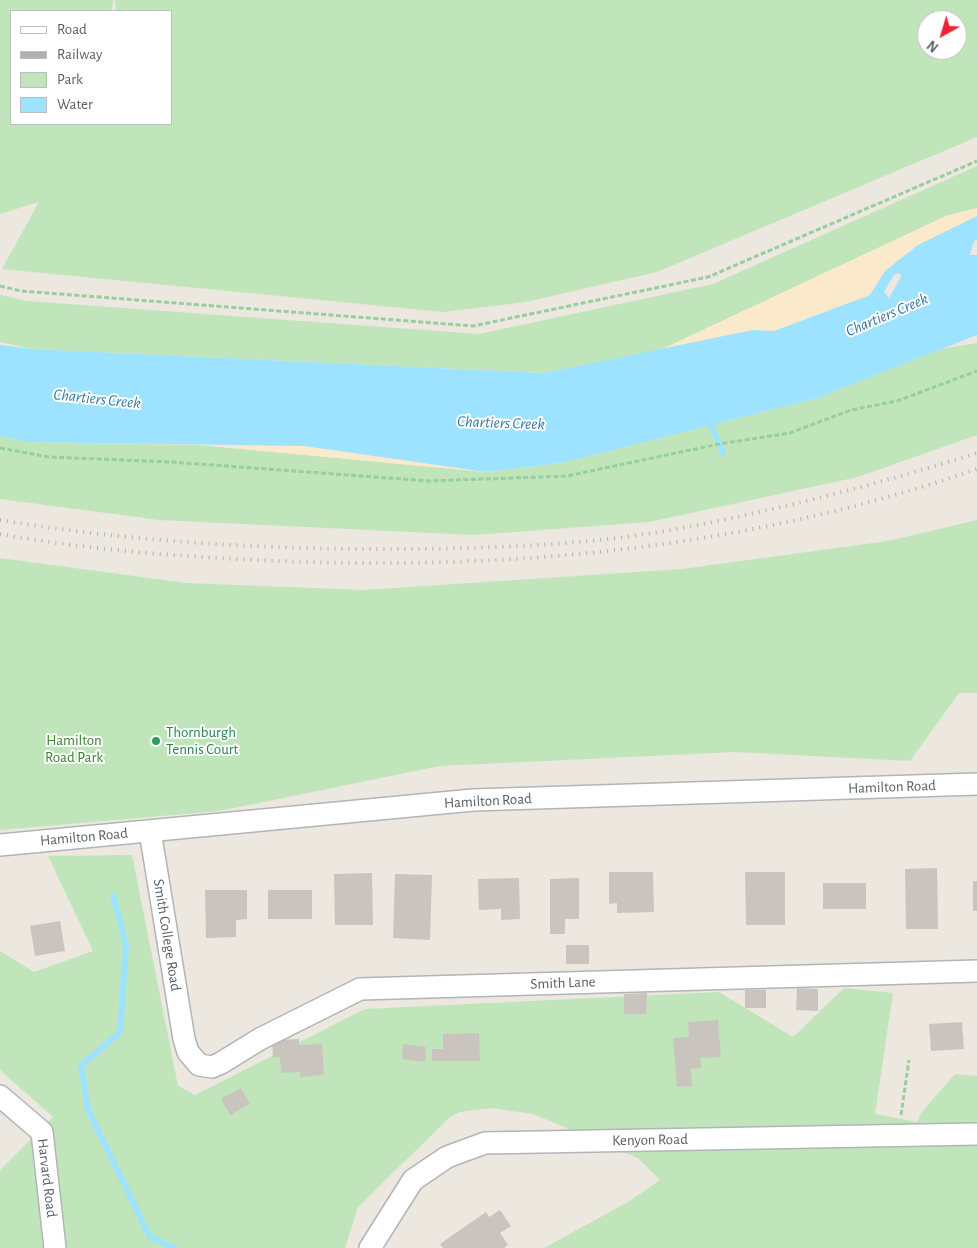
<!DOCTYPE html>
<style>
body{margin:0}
#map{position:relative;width:977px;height:1248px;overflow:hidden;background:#ece7df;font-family:"Alegreya Sans",sans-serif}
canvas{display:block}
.legend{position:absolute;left:10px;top:10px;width:162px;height:115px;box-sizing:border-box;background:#fff;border:1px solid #bcbfc0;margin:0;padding:6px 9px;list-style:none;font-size:15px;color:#585e61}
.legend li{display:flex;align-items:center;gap:10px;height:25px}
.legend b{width:25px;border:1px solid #bcbfc0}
.north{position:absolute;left:917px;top:10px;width:50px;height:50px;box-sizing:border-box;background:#fff;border:1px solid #bcbfc0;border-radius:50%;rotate:219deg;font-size:14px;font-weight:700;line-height:20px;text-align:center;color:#585e61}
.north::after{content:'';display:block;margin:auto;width:18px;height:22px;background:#ee2333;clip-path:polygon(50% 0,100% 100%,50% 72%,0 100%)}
</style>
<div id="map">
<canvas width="977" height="1248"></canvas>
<ul class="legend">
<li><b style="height:6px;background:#fff"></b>Road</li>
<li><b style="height:6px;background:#afb0b1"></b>Railway</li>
<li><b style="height:14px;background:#c1e5ba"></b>Park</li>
<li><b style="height:14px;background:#9de3ff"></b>Water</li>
</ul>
<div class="north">N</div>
</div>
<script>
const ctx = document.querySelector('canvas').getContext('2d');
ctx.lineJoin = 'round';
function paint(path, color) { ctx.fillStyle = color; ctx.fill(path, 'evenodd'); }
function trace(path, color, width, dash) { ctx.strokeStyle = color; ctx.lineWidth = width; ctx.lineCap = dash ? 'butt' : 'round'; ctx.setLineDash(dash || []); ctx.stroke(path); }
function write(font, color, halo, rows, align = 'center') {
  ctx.font = font + ' "Alegreya Sans",sans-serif'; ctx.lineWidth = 4; ctx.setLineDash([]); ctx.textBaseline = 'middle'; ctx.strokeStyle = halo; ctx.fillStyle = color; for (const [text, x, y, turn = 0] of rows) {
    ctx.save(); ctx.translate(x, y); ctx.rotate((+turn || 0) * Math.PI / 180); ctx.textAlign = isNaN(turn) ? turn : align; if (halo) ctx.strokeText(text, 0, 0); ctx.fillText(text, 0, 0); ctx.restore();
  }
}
paint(new Path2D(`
 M0,0h113l-1,11h-101v113h160v-113h-55l-1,-11h862v137l-320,135 -131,30 -82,10 -442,-43 37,-67 -39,12zM927,20h30v30h-30z
 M977,166v42l-31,8 -288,135 -115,22 -510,-24 -33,-7v-47l27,6 452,33 234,-50z
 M977,343v92l-119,42 -209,45 -175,13 -315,-15 -159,-21v-63l25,6 174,3 287,27 75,-9 257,-65 123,-49z
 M977,520v173h-18l-49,68 -175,-9 -295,14 -221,45 -219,19v-272l186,25 178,7 318,-21 206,-28z
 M132,855l46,231 17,9 170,-86 354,-17 74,45 51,-49 49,5 -18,121 42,8 4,-9 34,-39 22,2v172h-433l84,-46 32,-22 -22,-22 -105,-44 -41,-6 -32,4 -11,6 -91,89 -13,41h-345v-78l53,-53 -53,-47v-119l34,21 59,-21 -45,-95z`), '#c1e5ba');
paint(new Path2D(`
 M977,208v8l-59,29 -33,26 -15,24 -96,37 -21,-2 -95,21 288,-135z
 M199,445l105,1 182,26z`), '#fbe9cc');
paint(new Path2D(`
 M977,216v24l-3,1 -4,14h7v80l-159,63 -257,65 -75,9 -182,-26 -279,-4 -25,-6v-91l33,4 510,24 210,-43 21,1 96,-36 15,-24 33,-26zM900,273l1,4 -12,21 -5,-6 10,-17z`), '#9de3ff');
trace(new Path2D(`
 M709,420l14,33
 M113,896l13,49 -6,87 -39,34 7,44 62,127 25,11`), '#9de3ff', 6);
paint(new Path2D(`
 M937,868l1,61h-32l-1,-60z
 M609,872h44l1,40 -37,1v-10l-8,1z
 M745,872h40v53h-39z
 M372,873l1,52h-38l-1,-51z
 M395,874l37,1 -2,65 -37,-2z
 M519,878l1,41 -19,1v-11l-22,1 -1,-31z
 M579,878v41h-14v15h-15v-55z
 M973,881h4v30h-4z
 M823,883h43v26h-43z
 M205,890h42v29l-11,1v17l-30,1z
 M268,890h44v29h-44z
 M60,921l5,30 -30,5 -5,-30z
 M566,945h23v19h-23z
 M797,988l21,1v22l-22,-1z
 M745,990h21v18h-21z
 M647,993l-1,21h-22v-20z
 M718,1020l3,37 -21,1 1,10 -10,1 1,17 -15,1 -4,-49 16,-1 -1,-15z
 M962,1022l2,27 -33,2 -2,-27z
 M479,1033l1,28h-48v-12h11v-15z
 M299,1039v6l23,-1 2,31 -24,2v-5l-19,1 -1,-16h-7l-1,-17z
 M403,1044l23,3 -1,15 -23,-3z
 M241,1088l9,16 -20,11 -9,-16z
 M500,1210l11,16 -11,7 8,12 -4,3h-61l-3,-4 46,-32 3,5z`), '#cac4be');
const minor = new Path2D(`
 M150,831l34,208 4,13 11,13 13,2 9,-4 39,-24 100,-50 617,-18
 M0,845l473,-45 504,-16
 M0,1096l42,36 13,116
 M370,1248l43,-68 34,-23 38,-14 492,-9`);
trace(minor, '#b1b4b8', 24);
trace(new Path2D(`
 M0,286l21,5 452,35 235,-49 269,-116
 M0,448l49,9 123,5 257,19 138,-5 152,-32 71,-11 61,-23 46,-9 80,-30
 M901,1115l8,-55`), '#97ce9e', 3, [5, 2.5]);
trace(minor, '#fff', 21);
trace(new Path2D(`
 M0,520c137,23 278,30 416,29 90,-1 183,-5 272,-22 98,-19 194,-44 289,-74
 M0,534c85,15 171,22 257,26 246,12 486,-10 720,-91`), '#afb0b1', 4, [1, 6]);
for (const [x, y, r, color] of [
 [156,741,5,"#2e9e5b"]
]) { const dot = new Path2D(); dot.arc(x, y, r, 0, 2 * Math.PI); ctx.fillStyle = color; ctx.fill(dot); trace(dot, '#fff', 2); }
write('15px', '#27864d', '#fff', [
 ["Thornburgh",166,732],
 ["Tennis Court",166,749]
], 'left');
write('15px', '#398130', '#fff', [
 ["Hamilton",74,740],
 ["Road Park",74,757]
]);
write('15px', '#585e61', '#fff', [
 ["Hamilton Road",892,787,-2],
 ["Hamilton Road",488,801,-3],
 ["Hamilton Road",84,837,-5],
 ["Smith College Road",167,935,81],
 ["Smith Lane",563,983,-2],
 ["Kenyon Road",650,1140,-1],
 ["Harvard Road",47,1178,83]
]);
write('italic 16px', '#337aa1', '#fff', [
 ["Chartiers Creek",887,315,-23],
 ["Chartiers Creek",97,399,6],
 ["Chartiers Creek",501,423,2]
]);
</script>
